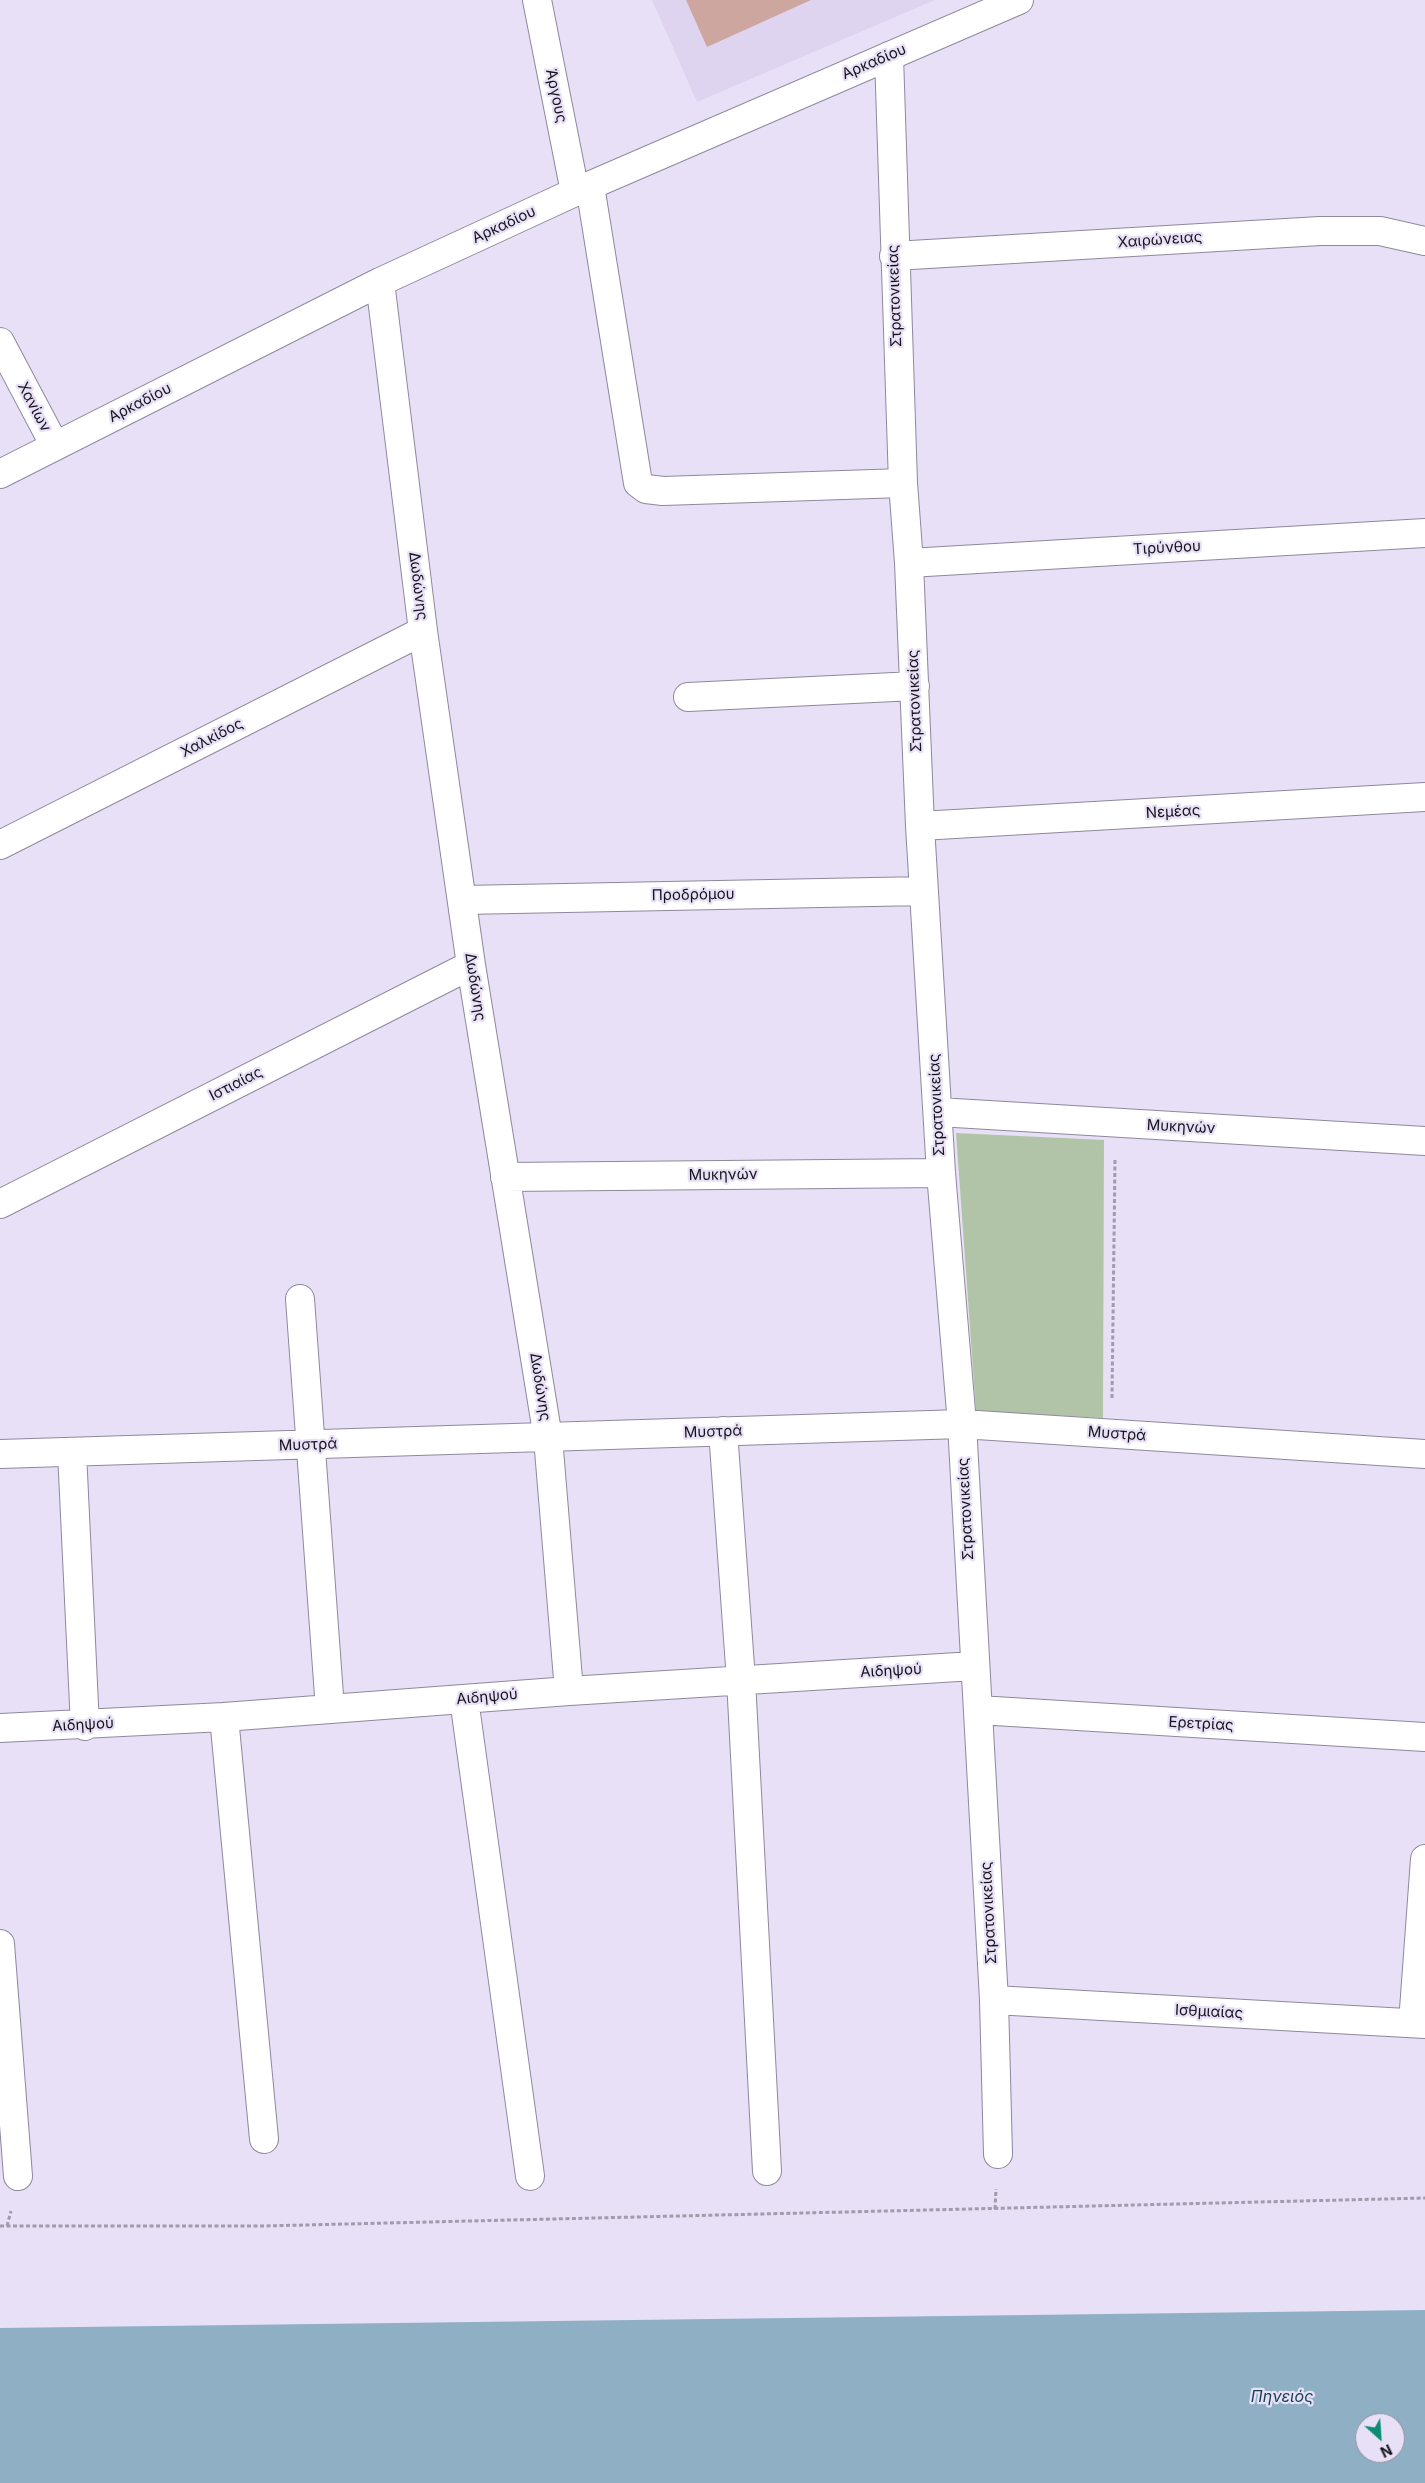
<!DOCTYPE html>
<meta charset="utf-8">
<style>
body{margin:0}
#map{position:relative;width:1425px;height:2483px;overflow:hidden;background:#e8e0f6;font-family:Inter,sans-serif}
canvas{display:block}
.north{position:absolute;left:1355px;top:2413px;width:50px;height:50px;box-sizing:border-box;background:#e8e0f6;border:1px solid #948e9e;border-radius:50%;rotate:154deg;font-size:14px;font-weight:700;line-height:20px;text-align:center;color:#15131a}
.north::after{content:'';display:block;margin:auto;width:18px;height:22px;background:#0c8d73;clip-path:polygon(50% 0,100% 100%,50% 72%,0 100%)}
</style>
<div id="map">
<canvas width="1425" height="2483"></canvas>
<div class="north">N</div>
</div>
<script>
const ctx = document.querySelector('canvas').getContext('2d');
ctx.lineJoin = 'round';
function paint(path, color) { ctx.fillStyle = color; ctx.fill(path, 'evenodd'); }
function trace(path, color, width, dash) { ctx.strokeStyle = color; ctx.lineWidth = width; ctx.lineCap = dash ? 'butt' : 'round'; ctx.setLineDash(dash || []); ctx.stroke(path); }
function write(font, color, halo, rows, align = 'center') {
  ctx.font = font + ' Inter,sans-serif'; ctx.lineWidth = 4.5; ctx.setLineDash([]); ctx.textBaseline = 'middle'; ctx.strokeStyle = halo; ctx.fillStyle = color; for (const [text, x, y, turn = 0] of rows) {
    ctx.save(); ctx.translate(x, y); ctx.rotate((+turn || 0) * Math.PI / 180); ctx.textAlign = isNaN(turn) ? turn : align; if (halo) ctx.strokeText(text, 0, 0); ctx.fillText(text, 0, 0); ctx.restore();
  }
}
paint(new Path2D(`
 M652,0h283l-238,102z`), '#ded4f0');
paint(new Path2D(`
 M956,1133l148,7 -1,278 -127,-7z`), '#b2c4a7');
paint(new Path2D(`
 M1425,2310v173h-1425v-155zM1365,2423h30v30h-30z`), '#8eafc4');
paint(new Path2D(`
 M686,0h125l-104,47z`), '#cda6a0');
const street = new Path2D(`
 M537,0l38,192
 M889,56l14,427 6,80 11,263 21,347 21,251 32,576 4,154
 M590,186l48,297 8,6 17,2 240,-8
 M894,256l426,-25h60l45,10
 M380,282l43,349 48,334 77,473 21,253
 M0,342l55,104
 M0,474l380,-192 195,-90 444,-192
 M909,563l516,-30
 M688,697l227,-11
 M920,826l505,-29
 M0,845l423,-214
 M463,900l461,-9
 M938,1112l487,29
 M505,1177l436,-4
 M0,1204l471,-239
 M300,1299l30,410
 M723,1431l18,249 26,491
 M72,1452l13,274
 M0,1454l962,-30 463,30
 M464,1699l66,477
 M978,1710l447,27
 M224,1717l40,422
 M0,1728l224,-11 345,-26 405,-25
 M0,1944l18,232
 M994,2000l431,24
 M1413,2023l12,-164`);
trace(street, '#8f889c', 30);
trace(new Path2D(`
 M1112,1398l3,-239
 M995,2209l1,-20
 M0,2226h263l1162,-28
 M7,2226l4,-15`), '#a19bac', 3, [4, 2.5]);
trace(street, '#fff', 28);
write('15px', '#15131a', '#e8e0f6', [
 ["Αρκαδίου",874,62,-23],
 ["Άργους",556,96,78],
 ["Αρκαδίου",504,225,-25],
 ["Χαιρώνειας",1160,240,-4],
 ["Στρατονικείας",895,296,-92],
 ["Αρκαδίου",140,403,-27],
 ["Χανίων",34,407,62],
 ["Τιρύνθου",1167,548,-3],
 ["Δωδώνης",418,586,83],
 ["Στρατονικείας",915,701,-92],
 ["Χαλκίδος",212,738,-27],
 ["Νεμέας",1173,812,-3],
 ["Προδρόμου",693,895,-1],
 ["Δωδώνης",475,987,81],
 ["Ιστιαίας",236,1084,-27],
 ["Στρατονικείας",937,1105,-93],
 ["Μυκηνών",1181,1127,3],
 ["Μυκηνών",723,1175,-1],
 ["Δωδώνης",540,1387,81],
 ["Μυστρά",713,1432,-2],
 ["Μυστρά",1117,1434,4],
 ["Μυστρά",308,1445,-2],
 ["Στρατονικείας",966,1509,-93],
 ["Αιδηψού",891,1671,-3],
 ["Αιδηψού",487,1697,-5],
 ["Ερετρίας",1201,1724,3],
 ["Αιδηψού",83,1725,-3],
 ["Στρατονικείας",989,1913,-93],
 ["Ισθμιαίας",1209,2012,3]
]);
write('italic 16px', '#113e54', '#e8e0f6', [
 ["Πηνειός",1282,2397]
]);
</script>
